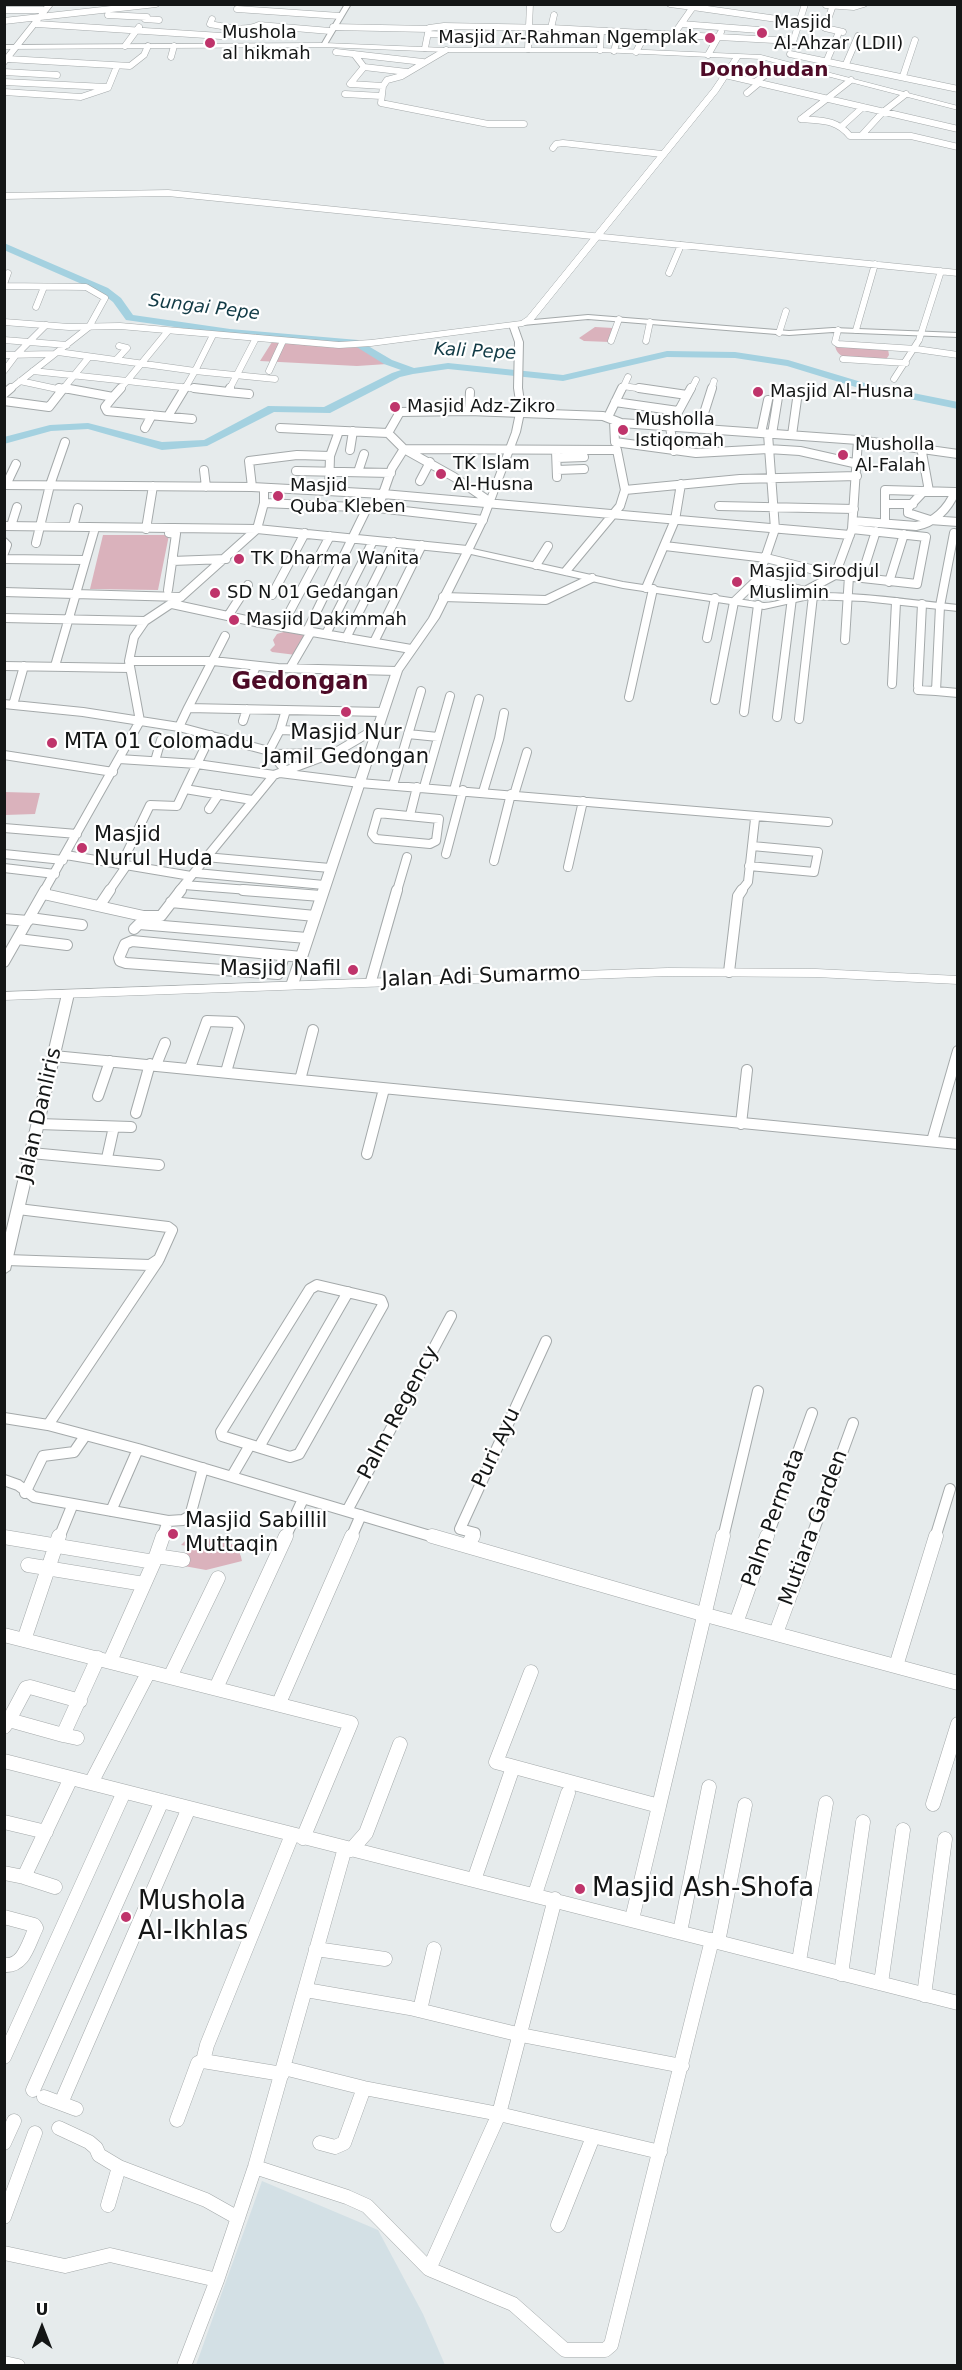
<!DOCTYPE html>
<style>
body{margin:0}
#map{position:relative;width:962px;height:2370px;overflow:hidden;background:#e6ebec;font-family:"DejaVu Sans",sans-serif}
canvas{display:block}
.frame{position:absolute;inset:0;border:6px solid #141616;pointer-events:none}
.north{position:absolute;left:12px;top:2298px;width:60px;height:60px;-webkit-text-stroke:4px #fff;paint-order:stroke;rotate:0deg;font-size:16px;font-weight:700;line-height:24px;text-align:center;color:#141616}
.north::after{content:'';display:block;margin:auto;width:21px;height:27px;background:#141616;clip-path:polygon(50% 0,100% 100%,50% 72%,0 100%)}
</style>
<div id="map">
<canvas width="962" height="2370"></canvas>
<div class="frame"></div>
<div class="north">U</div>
</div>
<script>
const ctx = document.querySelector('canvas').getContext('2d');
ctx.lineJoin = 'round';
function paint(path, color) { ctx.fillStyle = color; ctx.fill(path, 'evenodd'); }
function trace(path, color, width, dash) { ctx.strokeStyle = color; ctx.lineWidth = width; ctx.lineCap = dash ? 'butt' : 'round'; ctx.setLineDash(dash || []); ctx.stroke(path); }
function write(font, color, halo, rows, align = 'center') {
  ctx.font = font + ' "DejaVu Sans",sans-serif'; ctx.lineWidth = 4.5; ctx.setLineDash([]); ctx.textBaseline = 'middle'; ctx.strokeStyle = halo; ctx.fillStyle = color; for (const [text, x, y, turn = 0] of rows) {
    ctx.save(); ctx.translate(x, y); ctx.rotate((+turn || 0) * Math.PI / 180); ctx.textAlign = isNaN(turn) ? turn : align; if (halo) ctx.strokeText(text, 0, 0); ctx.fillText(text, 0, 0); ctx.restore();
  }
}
paint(new Path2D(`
 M262,2181l116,49 45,84 22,51h-249z`), '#d3e0e5');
paint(new Path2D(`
 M595,327l18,1 -3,14 -26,-1 -5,-3z
 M272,342l66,6 24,-1 25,17 -30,2 -97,-5z
 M835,345l53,4 1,6 -4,6c-14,-1 -48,4 -50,-16z
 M103,535h66l-11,55 -68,-1z
 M290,630l18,3 -12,22 -24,-3 -2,-2 5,-5 -2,-5 4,-6z
 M4,792l36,1 -5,21 -30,1z
 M188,1538c19,2 50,-4 54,23l-36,9 -22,-4 3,-20 -6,-1z`), '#dab2bc');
paint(new Path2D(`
 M4,243l104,45 13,10 12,17 97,14 128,11 34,20 22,8 34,-5 115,12 104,-24 68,1 53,8 80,24 90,18v7l-96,-20 -75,-23 -52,-8 -68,-1 -104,24 -115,-12 -35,5 -13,3 -70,36 -56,-1 -67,34 -45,4 -74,-21 -37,2 -47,13v-7l46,-12 38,-2 74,19 42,-2 64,-34 56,1 68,-34 9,-3 -17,-6 -29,-18 -125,-11 -104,-15 -13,-18 -13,-10 -96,-42z`), '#a4d1e0');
const minorFar3 = new Path2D(`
 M670,4l23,3
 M826,5l28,2 10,-3
 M833,5l-8,23 18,4
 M237,9l103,7
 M4,10h39
 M108,15l39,2
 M145,19l14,1
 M212,19l-2,5c16,3 34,8 49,1l71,6
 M4,21l152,-17
 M37,24l184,12
 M681,24l78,6
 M333,27l96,2
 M551,28l3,-13
 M428,34l23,1
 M674,34l19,-27 105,15
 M792,45l13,-41
 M125,46l14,-19
 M425,48l4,-20 15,-2 107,2 242,13
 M528,49l2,-45
 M446,50l-44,26 -15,4 -4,6 -2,17 107,21h36
 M600,50l1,-19
 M614,51l5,-19
 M336,52l87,10
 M636,52l10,-19
 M354,54l10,13 43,5
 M790,54l168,35
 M708,55l13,-23
 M171,57l3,-11
 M8,59l122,7 14,-11 4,-9
 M827,60l12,-28
 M4,62l46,-58
 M846,64l12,-28
 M364,67l-14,17 33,2
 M4,72l53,3
 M725,75l233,54
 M903,76l12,-36
 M4,82l102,5
 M755,82l24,-16
 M4,92l77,5 27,-9 9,-22
 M747,93l12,-10
 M345,94l36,2
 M801,119c21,2 35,0 49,17h61l47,11
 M801,119l50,-39
 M842,126l21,-19
 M861,136l22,-24 23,-18
 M553,148l3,-4 7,-1 99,11
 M4,196l164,-3 790,80
 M669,273l12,-28
 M4,284l4,-11
 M4,286l82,1 19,11 -16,29 -80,63
 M36,307l8,-20
 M838,330l-3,12 3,2 78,5 42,6
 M856,330l19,-66
 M168,331l-41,50 81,9
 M779,333l7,-22
 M213,335l-18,36 80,8
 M4,340l63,5
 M611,341l8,-22
 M646,341l4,-19
 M58,352l137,19 -11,19
 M4,355l50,-1
 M843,359l63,4
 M116,360l11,-12 -8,-2
 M4,371l12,-16 30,-30
 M33,371l94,10 -8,9
 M269,371l14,-30
 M894,379l25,-39 22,-69
 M20,381l42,9
 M623,386l27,4
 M68,390l-5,-1 26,-32
 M229,390l27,-52
 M622,390l6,-13
 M691,390l5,-10
 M711,390l3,-9`);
const minorFar2 = new Path2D(`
 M64,388l49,9 -8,10 2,4 85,8
 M194,388l34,4 2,-4
 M639,388l48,7
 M228,392l21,2
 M4,394l7,-6
 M113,397l8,-9
 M4,401l45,6 14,-18 -4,-1
 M615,402l63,9
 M469,411l1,-19
 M168,416l17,-28
 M608,417l14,-29
 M614,421l1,21 81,11 72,-4 32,2 58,13
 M145,428l7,-13
 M280,428l108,5 16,16 50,28 35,24
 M699,429l13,-41
 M388,433l12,-21 69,-1 134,5 18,7 237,17 100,14
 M761,433l7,-33
 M772,434l7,-43
 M792,435l6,-43
 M921,447l8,44
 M350,450l3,-19
 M556,451l1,26
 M674,451l-4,-24 21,-39
 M330,456l9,-25
 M557,458l27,-1
 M204,470l2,17
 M557,470l27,-1
 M296,471l95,2
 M358,472l6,-18
 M420,481l10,-19
 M4,485l248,2 131,7 467,41
 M6,485l10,-21
 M252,487l-3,-26 48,-6 33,1 -1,35
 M625,490l115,-11 117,-3
 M924,491l-16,17v5l22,7 28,2
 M264,503l114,5 105,12
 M885,504h28
 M719,506l135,3
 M378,508l14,-40 12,-19 213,1 8,40 -5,16 -54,65
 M853,521l63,5c18,-3 32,-17 39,-34l-70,-2v33
 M4,526l253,3 210,21
 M11,526l6,-19
 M73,527l5,-19
 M146,529l7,-43
 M4,542l3,3 -3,8
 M36,543l14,-58 15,-43
 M665,546l101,12 69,17 82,9 9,-47 -74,-8
 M4,559l80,1
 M172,561l54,-2
 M536,565l12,-19
 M861,578l15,-47
 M758,579l47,12
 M889,582l15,-48
 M646,588l29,-68 6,-36
 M168,590l8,-56 -7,-1
 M4,592l177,5
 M272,595l33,-62
 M443,597l103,3 46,-22
 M794,597l41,-22 17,-46 6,-89
 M172,604l88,19 151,26
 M228,616l20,-31
 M4,618l141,3
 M282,626l48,-90
 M307,631l60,-123
 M326,634l47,-93
 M346,638l48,-96
 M707,638l8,-40
 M845,640l4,-64
 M374,642l48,-97
 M129,661h84l65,7 119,3
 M4,666l126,2
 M55,666l40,-138
 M290,668l21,-36
 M249,684l7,-18
 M892,684l4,-82
 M918,686l4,-82
 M918,690l18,1 4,-85 14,-73
 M936,691l22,2
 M629,697l24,-108
 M715,700l19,-98 24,-23 17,-50 -7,-95
 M4,704l79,8 96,15 90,24 17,20
 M13,705l11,-39
 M188,708l37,-72
 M744,712l14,-107
 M777,717l15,-119
 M799,719l14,-123
 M243,721l4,-12
 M179,727l9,-19 194,4
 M280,730l25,1
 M408,734l30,3
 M211,735l-26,54 67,11
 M269,751l11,-21 6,-20
 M273,754l57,-1
 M4,755l109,17
 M119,759l78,5 77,11
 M155,761l6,-21
 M280,773l80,10 468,39
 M393,785l28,-94
 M424,787l26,-91
 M454,790l25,-91
 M483,792l16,-53 5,-26
 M514,795l13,-43
 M209,809l10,-15
 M378,813l61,6 -3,22 -6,3 -54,-5 -4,-5z
 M410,815l7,-28
 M4,828l73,6
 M4,854l59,6
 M446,854l17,-64
 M66,855l125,21
 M205,857l125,11
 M494,861l17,-67
 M121,865l29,-60 27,1 8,-17
 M749,866l65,6 4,-20 -66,-6
 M568,867l15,-66
 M4,868l51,6
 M196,873l128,12
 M184,885l78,6
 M44,891l96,-170 -11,-60 5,-24 11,-16 36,-24 76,-68 7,-26v-15
 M109,891l18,-26
 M179,891l95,-116 62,-23 41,-24
 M397,891l10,-34
 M741,891l7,-9 7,-63`);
const minorFar1 = new Path2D(`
 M243,890l78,6
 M44,894l99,22h18l20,-26
 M171,902l144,14
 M100,905l10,-15
 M30,918l52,7
 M4,919l24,2
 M134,929l5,-5 168,14
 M18,939l49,6
 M284,956l-6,18 -152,-11 -6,-2 -1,-3 6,-14 7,-3 170,16
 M4,962l41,-72
 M729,972l9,-76 4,-6
 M371,981l26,-91
 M54,1056l904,88
 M156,1065l9,-22
 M190,1068l17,-47 28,1 4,5 -13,45
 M300,1080l13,-50
 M98,1096l12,-35
 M136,1113l14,-49
 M38,1124l93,3
 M741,1124l6,-54
 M932,1141l26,-90
 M31,1153l128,12
 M367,1154l17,-65
 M107,1158l6,-27
 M7,1260l143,5 9,-6 13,-29 -4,-3 -150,-18
 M317,1285l64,15 2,5 -84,149 -9,3 -68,-21 -1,-4 89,-143z
 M4,1418l44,7 90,24 299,89
 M48,1425l110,-164
 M259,1447l89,-155
 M232,1476l18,-31
 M4,1480l14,5 16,12 134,24 -6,17
 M25,1493l18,-37 31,-4 11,-16
 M111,1511l27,-62
 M347,1511l104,-195
 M168,1521l15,-1 7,-4 13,-48
 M4,1537l4,1
 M59,1538l13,-32
 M285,1538l18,-39
 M351,1538l10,-23
 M472,1538l3,-5 -15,-4 86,-188
 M723,1538l35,-147
 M767,1538l45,-125
 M811,1538l42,-115
 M935,1538l15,-49`);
const minor = new Path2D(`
 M432,1536l274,79 252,68
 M4,1537l150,25
 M468,1545l5,-9
 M156,1556l27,4
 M28,1565l116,19
 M736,1623l31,-87
 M776,1633l36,-97
 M4,1635l347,88 -48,115
 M24,1640l35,-104
 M110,1661l44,-99 9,-26
 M896,1666l40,-130
 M531,1672l-35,90 163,44 -27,113
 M170,1677l48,-99
 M216,1688l70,-152
 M279,1703l73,-167
 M9,1720l17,-32 4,-1 50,14
 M4,1727l5,-7 54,15 35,-77
 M63,1735l14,3
 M4,1761l954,242
 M91,1783l55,-106
 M933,1804l25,-80
 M659,1806l64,-270
 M4,1822l42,10
 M351,1850l15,-17 34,-89
 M4,1873l20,4 47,-99
 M24,1877l31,10
 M474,1880l37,-107
 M535,1894l33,-101
 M4,1917l30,8 2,3c-8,16 -12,39 -32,37
 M680,1932l29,-145
 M718,1942l27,-137
 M316,1949l69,10
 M799,1961l27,-158
 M841,1974l22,-152
 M881,1983l22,-153
 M306,1990l104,18 111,27 161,31
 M924,1995l21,-156
 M420,2010l14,-61
 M4,2057l120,-265
 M284,2068l80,20 135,26 161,38
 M282,2074l-79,-13 4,-16 85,-210
 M33,2090l129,-289
 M44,2097l32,12
 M61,2103l128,-295
 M177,2120l21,-57 5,-2
 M59,2128l30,14 7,6 3,7 20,12 87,33 32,18
 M4,2143l10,-22
 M320,2143l15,4 9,-4 20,-55
 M255,2167l92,30 20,9 62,63 70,-155 56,-215
 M108,2205l11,-38
 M4,2217l31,-84
 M558,2225l35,-88
 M4,2253l61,13 45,-11 107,25
 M429,2269l84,35 52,46h40l6,-5 101,-405
 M4,2363l14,3
 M184,2366l33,-86 38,-113 90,-319`);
const tertiary = new Path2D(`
 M345,4h6l-25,42h-4l-1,-1z
 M588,315l201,16 44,-3 125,5v4l-125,-5 -44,3 -201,-16 -65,6 -4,-2 4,-2z
 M510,323l7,2 6,17 -1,46 3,20 -5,24 -33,88 -14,29 150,33 141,21c16,0 29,-9 45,-10 49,-1 100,7 149,12v6l-94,-10 -55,-2 -45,10 -141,-21 -152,-34 -32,64 -37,53 -104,314 -6,3 -4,-1 -2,-2 106,-314 37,-53 50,-98 33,-88 5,-24 -3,-20 1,-46 -6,-17z
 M68,991l6,3 -64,276 -6,4v-33l58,-247z`);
const secondary = new Path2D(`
 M324,43l122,5h154l161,7 197,51v4l-197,-51 -21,-1 -22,34 -185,229 -10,5 -152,20 -32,2 -219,-19 -51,1 -65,-5v-6l65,5 51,-1 219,19 32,-2 150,-19 6,-4 185,-228 21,-31 -133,-6h-154l-122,-5 -320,2v-4z
 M668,968l148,1 142,7v8l-142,-7 -148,-1 -664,24v-8z`);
trace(minorFar3, '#a4a9aa', 7);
trace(minorFar2, '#a4a9aa', 10);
trace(minorFar1, '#a4a9aa', 12);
trace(minor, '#a4a9aa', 15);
trace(tertiary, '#a4a9aa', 2);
trace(secondary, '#a4a9aa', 1);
trace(minorFar3, '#fff', 6);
trace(minorFar2, '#fff', 8);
trace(minorFar1, '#fff', 10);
trace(minor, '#fff', 14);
paint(tertiary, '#fff');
paint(secondary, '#fff');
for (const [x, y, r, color] of [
 [762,33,6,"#bf346b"],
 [710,38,6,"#bf346b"],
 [210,43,6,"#bf346b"],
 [758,392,6,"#bf346b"],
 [395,407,6,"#bf346b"],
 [623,430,6,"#bf346b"],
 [843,455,6,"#bf346b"],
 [441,474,6,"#bf346b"],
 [278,496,6,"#bf346b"],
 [239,559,6,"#bf346b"],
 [737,582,6,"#bf346b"],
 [215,593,6,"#bf346b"],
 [234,620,6,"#bf346b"],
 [346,712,6,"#bf346b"],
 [52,743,6,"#bf346b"],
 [82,848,6,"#bf346b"],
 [353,970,6,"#bf346b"],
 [173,1534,6,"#bf346b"],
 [580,1889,6,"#bf346b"],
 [126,1917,6,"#bf346b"]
]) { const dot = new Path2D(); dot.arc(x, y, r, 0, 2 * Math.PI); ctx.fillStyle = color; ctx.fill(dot); trace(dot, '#fff', 2); }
write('18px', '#141616', '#fff', [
 ["Masjid",774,23],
 ["Al-Ahzar (LDII)",774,44],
 ["Mushola",222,33],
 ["al hikmah",222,54],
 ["Masjid Ar-Rahman Ngemplak",698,38,"right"],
 ["Masjid Al-Husna",770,392],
 ["Masjid Adz-Zikro",407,407],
 ["Musholla",635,420],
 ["Istiqomah",635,441],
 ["Musholla",855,445],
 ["Al-Falah",855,466],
 ["TK Islam",453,464],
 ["Al-Husna",453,485],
 ["Masjid",290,486],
 ["Quba Kleben",290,507],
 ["TK Dharma Wanita",251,559],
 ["Masjid Sirodjul",749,572],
 ["Muslimin",749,593],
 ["SD N 01 Gedangan",227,593],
 ["Masjid Dakimmah",246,620]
], 'left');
write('italic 18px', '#123b46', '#fff', [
 ["Sungai Pepe",204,308,7],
 ["Kali Pepe",475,352,3]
]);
write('bold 20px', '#4e0b27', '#fff', [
 ["Donohudan",764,71]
]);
write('21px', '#141616', '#fff', [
 ["Masjid Nur",346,734,"center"],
 ["Jamil Gedongan",346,758,"center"],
 ["MTA 01 Colomadu",64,743],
 ["Masjid",94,836],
 ["Nurul Huda",94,860],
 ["Masjid Nafil",341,970,"right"],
 ["Masjid Sabillil",185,1522],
 ["Muttaqin",185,1546]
], 'left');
write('21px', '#141616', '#fff', [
 ["Jalan Adi Sumarmo",481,977,-2],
 ["Jalan Danliris",40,1115,-77],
 ["Palm Regency",399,1413,-62],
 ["Puri Ayu",497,1448,-65],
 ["Palm Permata",774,1518,-70],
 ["Mutiara Garden",814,1528,-70]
]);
write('bold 24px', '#4e0b27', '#fff', [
 ["Gedongan",300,683]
]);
write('26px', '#141616', '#fff', [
 ["Masjid Ash-Shofa",592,1889],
 ["Mushola",138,1902],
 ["Al-Ikhlas",138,1932]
], 'left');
</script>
